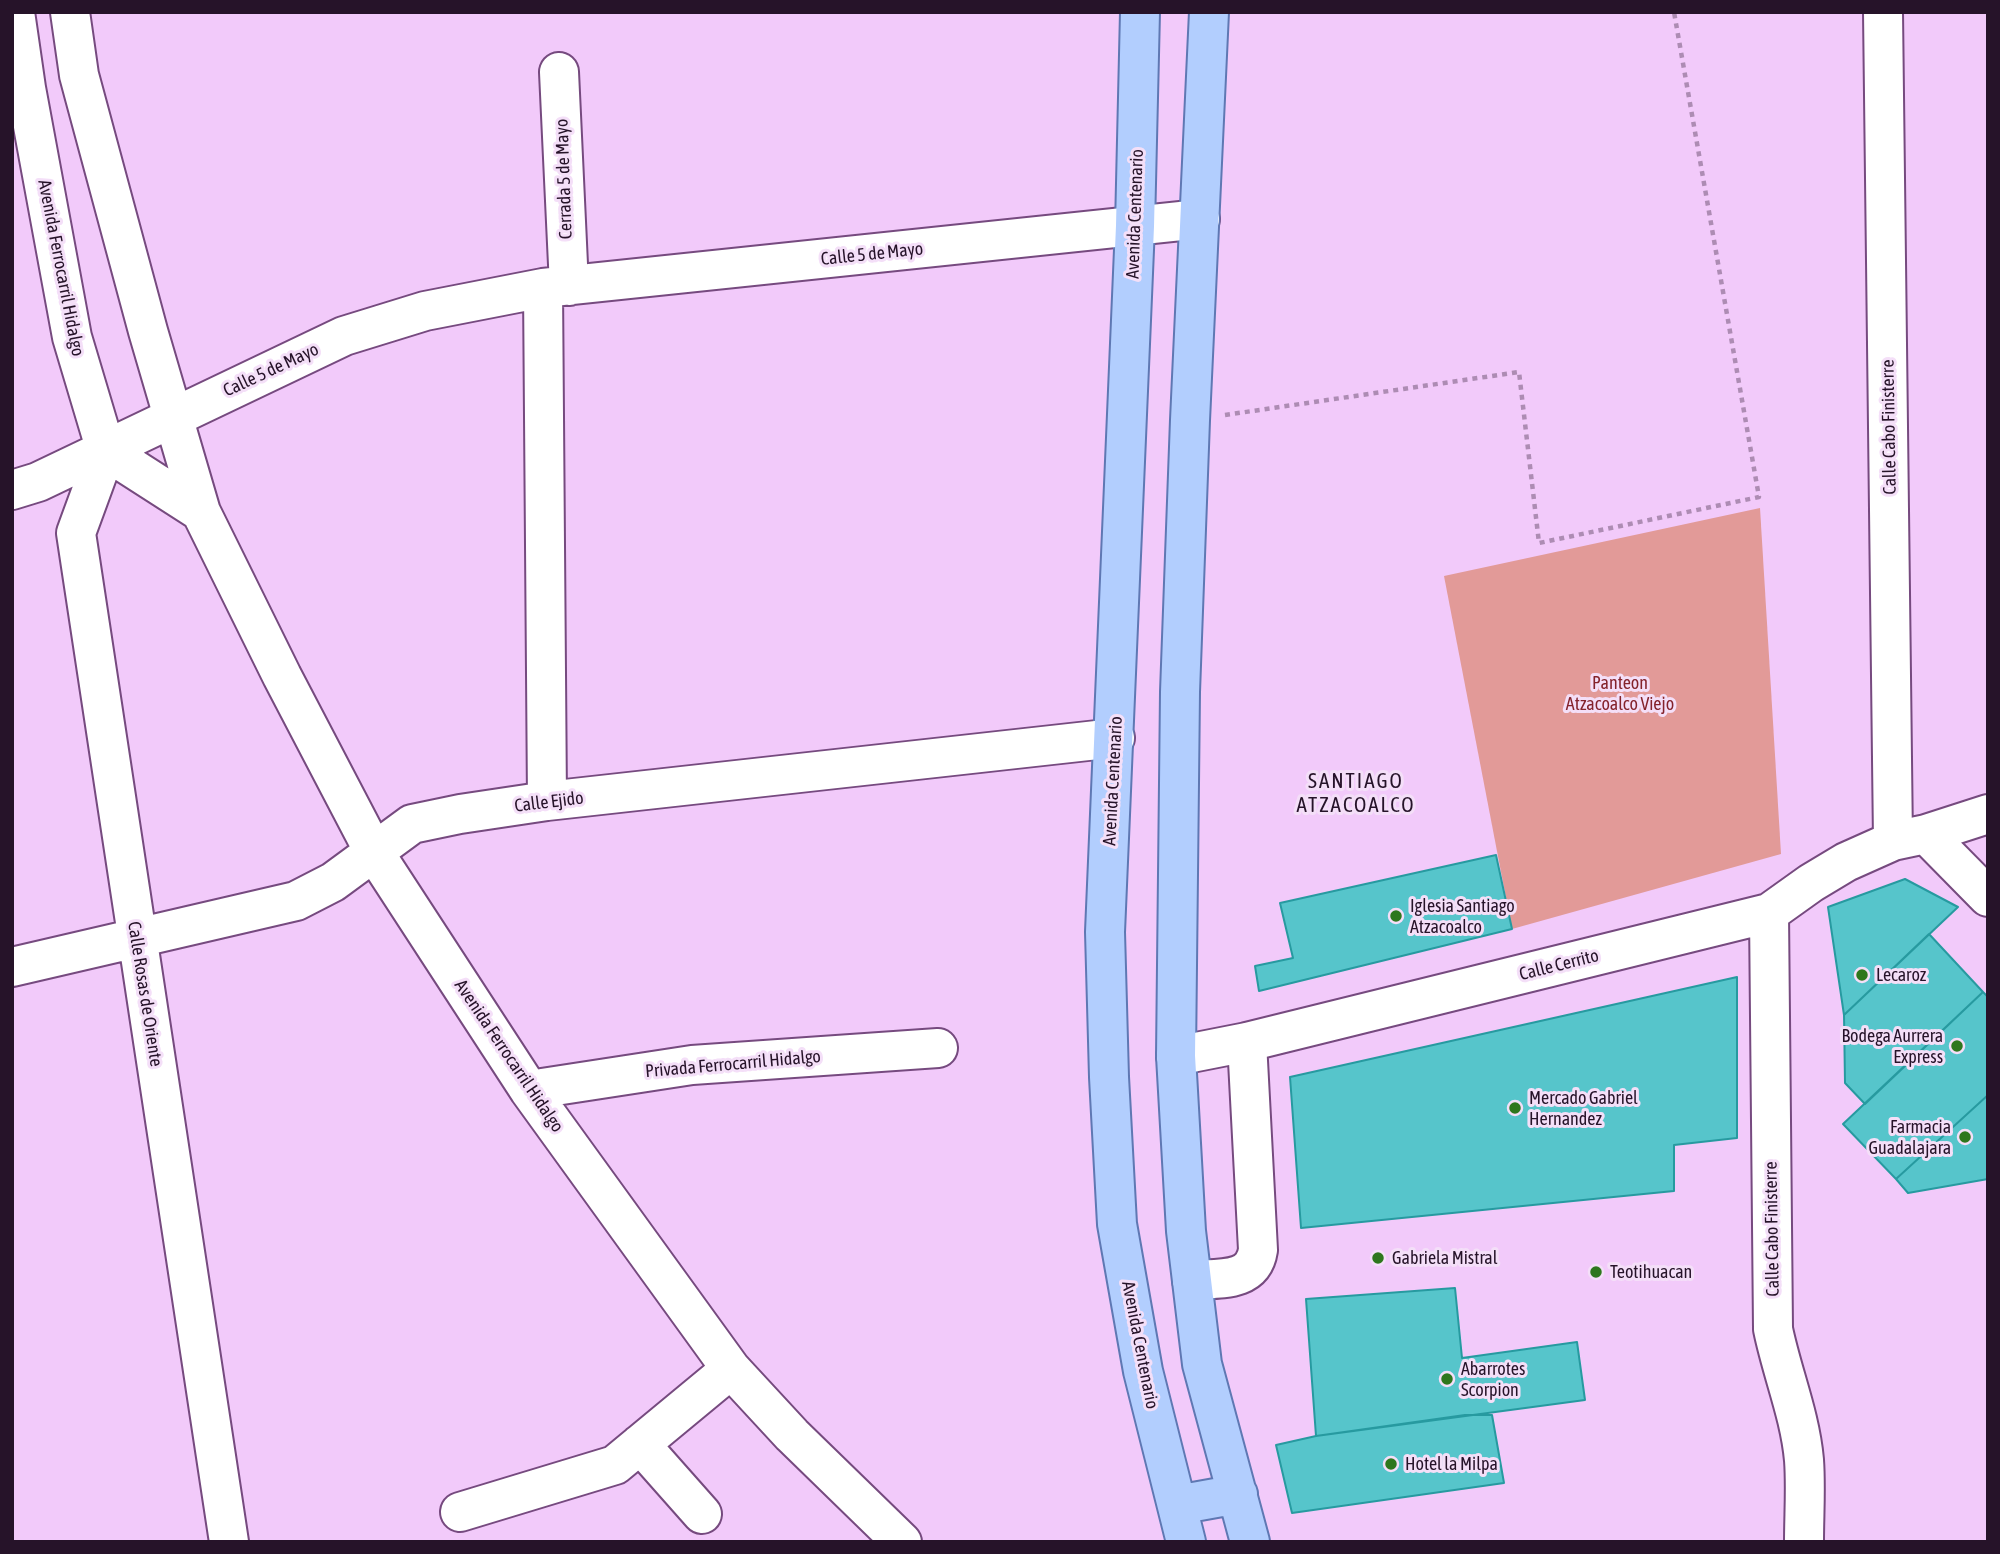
<!DOCTYPE html>
<style>
body{margin:0}
#map{position:relative;width:2000px;height:1554px;overflow:hidden;background:#f2cafa;font-family:"Asap Condensed",sans-serif}
canvas{display:block}
.frame{position:absolute;inset:0;border:14px solid #261329;pointer-events:none}
</style>
<div id="map">
<canvas width="2000" height="1554"></canvas>
<div class="frame"></div>
</div>
<script>
const ctx = document.querySelector('canvas').getContext('2d');
ctx.lineJoin = 'round';
function paint(path, color) { ctx.fillStyle = color; ctx.fill(path, 'evenodd'); }
function trace(path, color, width, dash) { ctx.strokeStyle = color; ctx.lineWidth = width; ctx.lineCap = dash ? 'butt' : 'round'; ctx.setLineDash(dash || []); ctx.stroke(path); }
function write(font, color, halo, rows, align = 'center') {
  ctx.font = font + ' "Asap Condensed",sans-serif'; ctx.lineWidth = 6; ctx.setLineDash([]); ctx.textBaseline = 'middle'; ctx.strokeStyle = halo; ctx.fillStyle = color; for (const [text, x, y, turn = 0] of rows) {
    ctx.save(); ctx.translate(x, y); ctx.rotate((+turn || 0) * Math.PI / 180); ctx.textAlign = isNaN(turn) ? turn : align; if (halo) ctx.strokeText(text, 0, 0); ctx.fillText(text, 0, 0); ctx.restore();
  }
}
paint(new Path2D(`
 M1760,508l21,346 -269,75 -68,-353z`), '#e29a98');
const building = new Path2D(`
 M1496,855l16,74 -253,62 -4,-25 38,-8 -13,-55z
 M1905,879l53,28 -114,108 -16,-108z
 M1929,934l54,58 -118,112 -20,-21 -1,-68z
 M1737,977v161l-63,7v46l-373,37 -11,-151z
 M1983,992l5,5v98l-92,84 -53,-55z
 M1988,1095v84l-80,14 -12,-14z
 M1455,1288l7,70 115,-16 8,58 -269,36 -10,-137z
 M1465,1415h27l12,68 -212,30 -16,-68 40,-9z`);
paint(building, '#56c5cb');
trace(building, '#279aa0', 2);
const minor = new Path2D(`
 M15,12l11,76 46,249 34,114 95,61
 M70,12l9,63 69,256 53,181 81,164 92,176 155,238 202,279 61,66 110,107
 M1883,12l10,829
 M559,72l10,214
 M543,288l4,513
 M106,451l-30,82 153,1009
 M12,490l26,-8 306,-146 81,-25 118,-23 657,-69
 M1926,834l62,63
 M1769,913l4,416c9,44 27,86 31,131 2,27 0,55 0,82
 M12,967l284,-66 37,-19 79,-58 48,-10 87,-13 568,-63
 M1176,1056l71,-14 522,-129 42,-30 35,-21 47,-21 33,-7 62,-20
 M529,1090l163,-25 246,-17
 M1192,1280c27,-2 61,3 66,-30l-11,-208
 M640,1444l62,70
 M460,1512l155,-47 116,-96`);
const major = new Path2D(`
 M1140,12l-5,214 -30,706 4,145 8,147 26,147 43,171
 M1209,12l-19,408 -10,272 -4,364 10,175 16,133 48,178
 M1177,1505l61,-11`);
trace(minor, '#764a7f', 42);
trace(major, '#5f78b3', 42);
trace(new Path2D(`
 M1225,415l294,-43 20,171 220,-46 -85,-485`), '#ad8cb3', 4.5, [5, 5]);
trace(minor, '#fff', 38);
trace(major, '#b2cefe', 38);
for (const [x, y, r, color] of [
 [1396,916,7,"#2e771d"],
 [1862,975,7,"#2e771d"],
 [1957,1046,7,"#2e771d"],
 [1515,1108,7,"#2e771d"],
 [1965,1137,7,"#2e771d"],
 [1378,1258,7,"#2e771d"],
 [1596,1272,7,"#2e771d"],
 [1447,1379,7,"#2e771d"],
 [1391,1464,7,"#2e771d"]
]) { const dot = new Path2D(); dot.arc(x, y, r, 0, 2 * Math.PI); ctx.fillStyle = color; ctx.fill(dot); trace(dot, '#f4dff8', 2.5); }
write('18px', '#261329', '#f4dff8', [
 ["Cerrada 5 de Mayo",564,179,-92],
 ["Avenida Centenario",1135,214,-88],
 ["Calle 5 de Mayo",872,254,-6],
 ["Avenida Ferrocarril Hidalgo",61,268,79],
 ["Calle 5 de Mayo",271,370,-25],
 ["Calle Cabo Finisterre",1889,427,-91],
 ["Avenida Centenario",1113,781,-87],
 ["Calle Ejido",549,802,-7],
 ["Calle Cerrito",1559,965,-14],
 ["Calle Rosas de Oriente",145,994,81],
 ["Avenida Ferrocarril Hidalgo",509,1056,56],
 ["Privada Ferrocarril Hidalgo",733,1064,-5],
 ["Calle Cabo Finisterre",1772,1229,-91],
 ["Avenida Centenario",1140,1345,79]
]);
write('18px', '#84232c', '#f4dff8', [
 ["Panteon",1620,683],
 ["Atzacoalco Viejo",1620,704]
]);
write('18px', '#261329', '#f4dff8', [
 ["Iglesia Santiago",1410,906],
 ["Atzacoalco",1410,927],
 ["Lecaroz",1876,975],
 ["Bodega Aurrera",1943,1036,"right"],
 ["Express",1943,1057,"right"],
 ["Mercado Gabriel",1529,1098],
 ["Hernandez",1529,1119],
 ["Farmacia",1951,1127,"right"],
 ["Guadalajara",1951,1148,"right"],
 ["Gabriela Mistral",1392,1258],
 ["Teotihuacan",1610,1272],
 ["Abarrotes",1461,1369],
 ["Scorpion",1461,1390],
 ["Hotel la Milpa",1405,1464]
], 'left');
ctx.letterSpacing = '2px';
write('21px', '#261329', '#f4dff8', [
 ["SANTIAGO",1356,781],
 ["ATZACOALCO",1356,805]
]);
ctx.letterSpacing = '0px';
</script>
